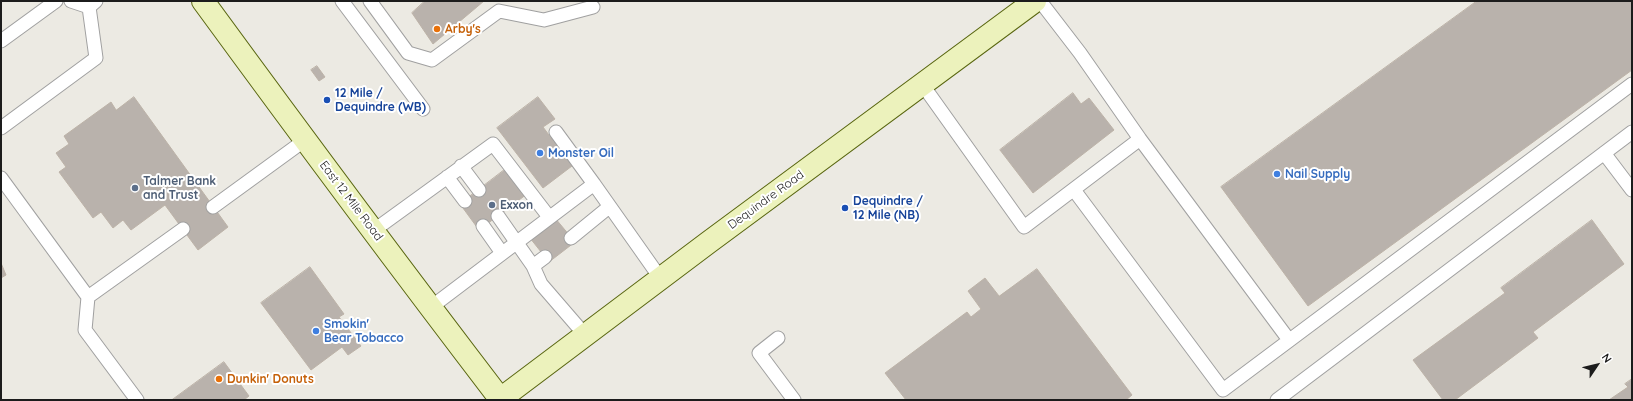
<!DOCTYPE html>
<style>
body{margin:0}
#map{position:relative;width:1633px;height:401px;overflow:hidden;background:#eceae3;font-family:Quicksand,sans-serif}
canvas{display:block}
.frame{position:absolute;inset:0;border:2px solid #1c1c1c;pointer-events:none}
.north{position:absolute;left:1577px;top:345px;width:40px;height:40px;-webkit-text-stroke:3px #fff;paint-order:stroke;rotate:55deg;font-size:11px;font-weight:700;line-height:16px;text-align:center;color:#1c1c1c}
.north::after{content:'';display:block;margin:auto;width:14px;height:18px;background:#1c1c1c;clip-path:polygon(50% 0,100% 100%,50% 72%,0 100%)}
</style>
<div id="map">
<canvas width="1633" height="401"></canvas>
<div class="frame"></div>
<div class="north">N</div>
</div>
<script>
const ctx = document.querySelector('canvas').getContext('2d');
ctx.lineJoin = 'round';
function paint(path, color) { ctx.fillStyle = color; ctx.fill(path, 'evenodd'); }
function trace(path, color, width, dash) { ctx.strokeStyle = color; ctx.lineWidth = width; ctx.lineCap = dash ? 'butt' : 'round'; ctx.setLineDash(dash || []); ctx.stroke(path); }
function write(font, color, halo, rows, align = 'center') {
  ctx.font = font + ' Quicksand,sans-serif'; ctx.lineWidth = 4; ctx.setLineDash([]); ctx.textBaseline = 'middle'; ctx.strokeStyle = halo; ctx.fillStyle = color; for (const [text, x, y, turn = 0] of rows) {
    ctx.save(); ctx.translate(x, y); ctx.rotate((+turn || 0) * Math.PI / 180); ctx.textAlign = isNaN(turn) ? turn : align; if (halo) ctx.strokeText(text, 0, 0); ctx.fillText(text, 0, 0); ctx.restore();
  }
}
const building = new Path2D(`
 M425,1h59l-51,43 -21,-31z
 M1477,1h155v69l-324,236 -87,-119z
 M317,66l8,11 -6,4 -8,-11z
 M1073,93l8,11 8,-6 25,32 -81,63 -33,-43z
 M134,97l94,130 -30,23 -33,-45 -34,25 -8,-10 -10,8 -12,-16 -8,6 -34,-46 7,-5 -10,-14 13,-9 -5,-8 47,-34 5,8z
 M538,97l17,22 -12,8 29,39 -29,22 -46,-60z
 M507,168l20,26 -48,36 -19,-26z
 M555,218l20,24 -26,20 -19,-24z
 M1592,220l32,44 -91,68 5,6 -83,62h-12l-30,-40 92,-67 -4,-5z
 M1,263l5,12 -5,3z
 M310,267l34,47 -5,3 22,29 -13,9 -6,-8 -31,23 -50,-67z
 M1037,269l95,126 -6,5h-220l-21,-27 82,-61 4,5 10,-8 -13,-18 17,-13 14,18z
 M224,362l25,34 -5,4h-72z
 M1632,379v21h-23l19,-13 -3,-3z`);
paint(building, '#b9b2ac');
trace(building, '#bcb2a7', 1);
const service = new Path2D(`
 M71,1l18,6
 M342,1l81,108
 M370,1l38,52 24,7 67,-49 45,9 49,-13
 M1040,1l40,52 60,86 149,201
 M1,41l55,-40
 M922,84l102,143 116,-88
 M1,128l95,-70 -7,-51 7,-6
 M556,132l38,52
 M1604,153l28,37
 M461,166l18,24
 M447,177l18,24
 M1,178l87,119
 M1074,190l149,200 409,-306
 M213,207l92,-67
 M498,216l35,50 8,18 44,51
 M483,226l19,27
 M373,231l120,-87 56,73
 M571,238l38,-31
 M533,266l12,-9
 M430,308l164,-124 67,95
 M778,338l-19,15 35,47
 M137,400l-52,-70 3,-33 95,-68
 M1277,400l355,-268`);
const secondary = new Path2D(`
 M203,1c98,134 197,267 298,399
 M499,400l210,-158 326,-241`);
trace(service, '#a0a0a0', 15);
trace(secondary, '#596610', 24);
trace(service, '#fff', 13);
trace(secondary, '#ecf2bc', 22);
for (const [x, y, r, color] of [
 [437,29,4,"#e8710a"],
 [327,100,4,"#1a4fb4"],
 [540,153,4,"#3f7fe0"],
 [1277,174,4,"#3f7fe0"],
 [135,188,4,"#5c6f8a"],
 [492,205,4,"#5c6f8a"],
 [845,208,4,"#1a4fb4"],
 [316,331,4,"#3f7fe0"],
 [219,379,4,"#e8710a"]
]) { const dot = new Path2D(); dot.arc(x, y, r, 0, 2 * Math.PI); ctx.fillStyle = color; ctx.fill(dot); trace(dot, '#fff', 1.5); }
write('bold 12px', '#c56008', '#fff', [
 ["Arby's",445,29],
 ["Dunkin' Donuts",227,379]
], 'left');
write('bold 12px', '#164399', '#fff', [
 ["12 Mile /",335,93],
 ["Dequindre (WB)",335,107],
 ["Dequindre /",853,201],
 ["12 Mile (NB)",853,215]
], 'left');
write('bold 12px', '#366cbe', '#fff', [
 ["Monster Oil",548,153],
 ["Nail Supply",1285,174],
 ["Smokin'",324,324],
 ["Bear Tobacco",324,338]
], 'left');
write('bold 12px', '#4e5e75', '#fff', [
 ["Talmer Bank",143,181],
 ["and Trust",143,195],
 ["Exxon",500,205]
], 'left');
write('12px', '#1c1c1c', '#fff', [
 ["Dequindre Road",766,200,-36],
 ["East 12 Mile Road",351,201,53]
]);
</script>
